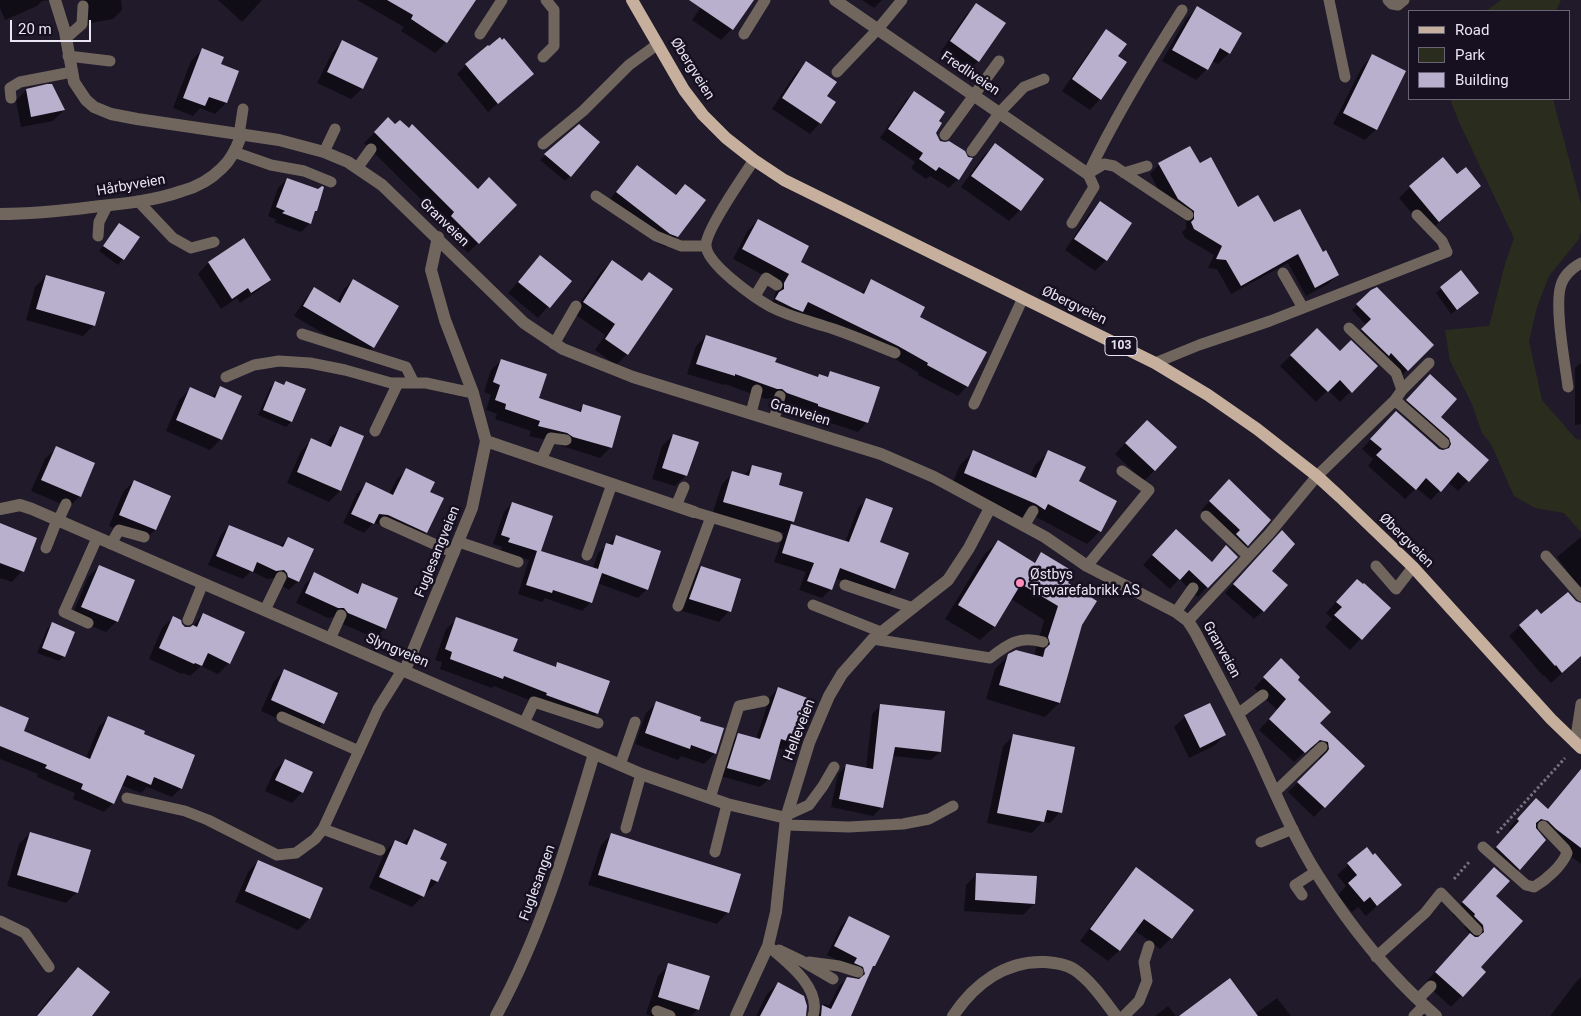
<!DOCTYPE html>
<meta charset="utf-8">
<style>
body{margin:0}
#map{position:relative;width:1581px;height:1016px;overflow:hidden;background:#201a2b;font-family:Roboto,sans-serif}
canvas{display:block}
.legend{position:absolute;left:1408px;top:10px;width:162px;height:90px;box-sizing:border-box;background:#161021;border:1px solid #6a6575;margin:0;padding:6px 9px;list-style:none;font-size:15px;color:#e9e5f2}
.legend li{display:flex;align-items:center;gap:10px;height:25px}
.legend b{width:25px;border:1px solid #6a6575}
.scale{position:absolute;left:10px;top:20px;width:81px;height:22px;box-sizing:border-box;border:2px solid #e9e5f2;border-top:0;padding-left:6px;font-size:15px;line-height:18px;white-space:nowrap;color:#e9e5f2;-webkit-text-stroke:4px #161021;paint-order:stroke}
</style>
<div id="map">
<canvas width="1581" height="1016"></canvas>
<ul class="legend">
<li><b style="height:6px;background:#c6b09d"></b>Road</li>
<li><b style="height:14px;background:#2a2d1d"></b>Park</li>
<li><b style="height:14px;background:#b9b0ce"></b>Building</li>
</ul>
<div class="scale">20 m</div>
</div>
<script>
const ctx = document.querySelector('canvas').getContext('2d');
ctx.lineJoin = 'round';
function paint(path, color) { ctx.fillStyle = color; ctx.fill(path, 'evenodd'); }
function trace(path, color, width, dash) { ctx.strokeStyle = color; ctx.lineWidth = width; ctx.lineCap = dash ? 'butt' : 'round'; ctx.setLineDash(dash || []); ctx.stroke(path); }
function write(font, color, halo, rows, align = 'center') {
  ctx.font = font + ' Roboto,sans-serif'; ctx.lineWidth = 5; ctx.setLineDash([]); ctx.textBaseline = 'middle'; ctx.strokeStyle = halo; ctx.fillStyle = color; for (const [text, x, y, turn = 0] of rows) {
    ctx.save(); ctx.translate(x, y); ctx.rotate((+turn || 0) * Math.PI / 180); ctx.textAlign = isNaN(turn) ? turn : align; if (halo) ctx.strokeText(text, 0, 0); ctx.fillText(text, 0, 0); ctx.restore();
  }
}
paint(new Path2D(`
 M1501,0h60l-5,11h-70z
 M1450,99h103l28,105v28l-2,7 -30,37 -12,31 -8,34 13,59 34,39 5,1v92l-17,-19 -29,-5 -21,-12 -23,-52 -9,-11 -10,-29 -22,-43 -5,-31 44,-4 16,-62 9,-26 -55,-116z`), '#2a2d1d');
paint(new Path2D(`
 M0,0h52l-10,1 -5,5 -32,14 -5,-12z
 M82,0h39l1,10 -9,9 -28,5z
 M218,0h44l-20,22z
 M357,0h117l-28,42 -11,11 -34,-22 3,-4z
 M706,0h46l-20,29 -11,11 -29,-20z
 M862,0h20l-8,8z
 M977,4l1,57 -11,11 -27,-19 26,-38z
 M1197,8l32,45 -11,11 -6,-3 -5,8 -11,11 -34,-19 24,-42z
 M1107,31l9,25 -16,43 -10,11 -28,-19 34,-49z
 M342,42l35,16 -15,31 -11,10 -34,-16 15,-30z
 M202,50l18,15 17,6 -11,32 -11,11 -15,-6 -7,8 -20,-8 18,-47z
 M1372,56l4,73 -11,11 -32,-16 29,-57z
 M806,63l20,34 -6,26 -10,11 -38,-25 23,-35z
 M466,65l66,9 -44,38 -31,-38z
 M26,90l38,20 -11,11 -32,6 -5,-26z
 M914,92l23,30 -3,11 5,9 32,17 -13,20 -9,9 -19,-12 -4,3 -15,-11 4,-6 -35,-24 25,-37z
 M388,119l90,71 38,15 -48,48 -26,-27 3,-3 -81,-80z
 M579,125l-9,51 -5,5 -25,-21z
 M995,145l25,65 -11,11 -48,-34 23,-32z
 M1159,164l40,1 39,43 36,16 48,30 15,21 -9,9 -22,12 -18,-33 -57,31 -14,-25 -9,-1 6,-13 -29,-17 -3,-6 4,-3v-8l-17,-12 -19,-35z
 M637,167l37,29 11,-11 -8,51 -11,11 -7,-3 -53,-40 21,-26z
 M287,179l23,44 -9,9 -27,-10 3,-2 -9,-4 10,-28z
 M1410,187l59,9 -41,36 -29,-34z
 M1100,203l6,57 -11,11 -30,-21 24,-36z
 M758,220l41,42 61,32 12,-13 46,36 49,69 -9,10 -40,-21 1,-2 -31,-18 -88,-42 -8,8 -22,-18 4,-4 1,-5 5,-10 -47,-25 15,-29z
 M120,224l19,14 -21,27 -19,-14z
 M243,240l27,40 -11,10 -19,13 -3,-5 -16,11 -23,-35 10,-11z
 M540,257l30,24 -32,37 -30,-25z
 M612,261l29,21 8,-9 23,16 -45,65 -11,11 -21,-15 10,-15 -32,-22 28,-41z
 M1461,272l11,26 -21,16 -15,-21z
 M46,276l48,49 -11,11 -57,-16 9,-33z
 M353,280l20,67 -10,10 -69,-41 11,-17 9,-10 23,13 6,-12z
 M1371,291l62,54 -31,30 -45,-40 9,-10 -14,-15z
 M1317,330l23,22 36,14 -36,36 -12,-12 -12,12 -36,-36z
 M706,336l110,42 3,-3 7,2 4,-4 37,49 -9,10 -49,-16v-2l-32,-12 -5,-4 -6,1 -41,-15 -1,1 -37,-11 9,-28z
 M502,360l35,38 40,14 6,-6 37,11 -10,31 -10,10 -38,-12 -5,-4 -28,-6 2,-5 -36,-12 2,-5 -11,-4 5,-15 -7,-3 7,-22z
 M1581,363v61l-6,1v-57z
 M286,382l18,8 -13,32 -5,5 -28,-12 12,-27 5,-5 8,3z
 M1420,385l19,32 48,43 -29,31 -10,-9 -17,18 -15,-12 -11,11 -37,-33 5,-7 -11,-10 24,-27 56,31 -2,-5 -43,-38z
 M221,388v51l-11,11 -44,-19 13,-31 11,-11 21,9z
 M341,427l-1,64 -11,11 -42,-19 14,-32 11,-11 14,6 4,-8z
 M1136,432l19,38 -11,11 -29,-27z
 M673,435l13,40 -11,11 -23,-7 10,-33z
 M56,448l24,48 -11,11 -38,-16 14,-32z
 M973,452l57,24 5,-11 14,-13 29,29 22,50 -13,13 -51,-27 -5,5 -80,-36 9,-21z
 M753,466l24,20 16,35 -3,4 55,17 13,-34 9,-9 27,89 -9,9 -50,-19 -4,11 -9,9 -23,-8 7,-18 -32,-10 10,-29 -71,-21 9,-28 11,-11 10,3z
 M406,470l23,22 -3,40 -9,9 -39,-17 -5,-1 -9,10 -21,-10 14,-30 9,-9 23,10 8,-15z
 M134,481l21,49 -11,10 -35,-14 14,-34z
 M1229,481l18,64 -9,9 -6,-14 -31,-30z
 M512,503l28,48 53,17 5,-15 18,-16 31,52 -9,9 -41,-15 -7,20 -8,8 -37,-13 -3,4 -24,-8 11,-34 -29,-9 2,-4 -9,-3 11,-32z
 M0,526l22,45 -10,11 -12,-4z
 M229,526l50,21 10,-9 24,12 -15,31 -9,9 -9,-5 -5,-7 -8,1 -16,-8 -8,8 -35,-14 13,-30z
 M1581,537v54l-24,-34z
 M1166,540l45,23 6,-6 -10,30 -9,10 -19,-18 -9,10 -27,-24z
 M998,541l35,22 9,-9 24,29 15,41 -22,79 -14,14 -59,-18 9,-30 14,-14 27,2 -1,-5 9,-32 -33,-21 -17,28 -14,13 -35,-21 39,-64z
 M1273,541l-2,30 -8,40 -9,8 -29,-26z
 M99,566l18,55 -11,11 -35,-14 17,-41z
 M701,567l28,44 -10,11 -40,-12 11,-32z
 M315,574l39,20 9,-10 22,44 -10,10 -37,-16 -4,-5 -6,1 -32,-15 9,-19z
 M1346,591l43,17 -39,42 -25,-23 7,-8 -6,-6z
 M203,614l26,49 -11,11 -17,-8 -11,10 -7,-3 -1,1 -33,-15 13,-31 11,-10 11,10h7z
 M1541,616l40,23 -12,28 -18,16 -7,-8 -1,1 -34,-40 11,-10z
 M457,619l55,33 42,16 4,-4 39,49 -10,10 -93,-37 -2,2 -52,-19 2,-7 -7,-2 11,-31z
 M52,624l12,32 -5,5 -22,-8 10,-24z
 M1281,660l15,20 22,43 45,43 -49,51 -26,-25 30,-29 2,-8 -6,-5 -6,-1 -14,13 -35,-32 18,-20 -23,-22z
 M285,670l38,53 -11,11 -51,-23 13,-30z
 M778,689l14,53 -8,8 -6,-2 -9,31 -9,8 -40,-11 11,-34 8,-8 17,5 14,-42z
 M657,702l41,20 17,31 -11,11 -23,-8 -3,4 -43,-16 11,-31z
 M881,705l59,47 -9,8 -39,-4 -10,51 -9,9 -42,-9 7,-33 9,-9 19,4 6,-55z
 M0,707l23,25 63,26 13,-32 10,-9 33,18 39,53 -9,9 -25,-10 -6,6 -20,-8 -8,18 -9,9 -31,-13 2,-6 -38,-16 1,-3 -38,-15z
 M1185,717l40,18 -11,11 -25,12 -15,-31z
 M1014,736l46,76 -10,11 -8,-1 -10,11 -45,-10 16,-77z
 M285,760l17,32 -10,11 -27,-12 9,-20z
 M1572,781l9,7v76l-33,-26 -9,-9 -5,-1 -15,41 -9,9 -22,-22 23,-25 -2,-3 18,-20 20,2z
 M414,831l25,29 7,3 -9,19 -11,11 -1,-1 -2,4 -11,11 -43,-19 16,-36 10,-11 7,3z
 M30,833l47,59 -11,11 -59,-17 12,-42z
 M612,834l127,40 -12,39 -10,11 -129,-39 13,-40z
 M1366,849l34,36 -34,31 -8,-9 -6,5 -14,-17 8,-9 -9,-11z
 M258,861l64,27 -13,31 -11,11 -63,-28 13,-30z
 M1136,869l56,41 -21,28 -11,11 -26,-19 -15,21 -11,10 -28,-20 46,-62z
 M977,874l57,30 -11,11 -59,-4 2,-26z
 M1483,879l11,17 -15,71 5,5 -33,35 -26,-24 45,-49 -6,-7 2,-1 -14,-12z
 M849,917l25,49 -4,3 -20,47h-36l8,-10 3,-2 4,2 10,-20 9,-8 8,2 -7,-14 -22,-11 14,-29z
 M669,965l29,44 -7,7h-40l-5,-2 12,-38z
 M78,968l14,47 1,1h-57l12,-16z
 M1581,977v39h-31l26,-34z
 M778,983l27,33h-49l11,-22z
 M1277,998l14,18h-110l74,-2z
 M1168,1006l8,10h-21z`), '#0007');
paint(new Path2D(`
 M387,0h89l-29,43 -36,-24 2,-4z
 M689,0h65l-21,30z
 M976,3l30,20 -27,39 -29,-21z
 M1197,6l45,27 -12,21 -10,-6 -12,22 -36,-20z
 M1106,29l21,15 -9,12 9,6 -26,38 -29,-21z
 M500,37l2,3 2,-2 30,36 -36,30 -33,-40 23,-19 1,1z
 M342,40l36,18 -15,31 -36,-17z
 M202,48l22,9 -3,7 18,7 -12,32 -18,-6 -4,9 -22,-8z
 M1372,54l34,17 -29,59 -34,-17z
 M806,61l31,21 -10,14 9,6 -15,22 -39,-26z
 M47,84h5l13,26 -34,7 -5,-28z
 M914,91l31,21 -6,9 3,2 -6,10 4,8 5,1 4,-1 16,10 3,6 5,1 -14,22 -20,-13 -3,4 -17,-12 4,-6 -35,-24z
 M388,117l7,7 5,-4 9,8 3,-4 66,65 11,-12 28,28 -38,39 -28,-28 3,-4 -80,-80z
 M579,124l21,18 -29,35 -27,-23z
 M995,143l49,36 -23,32 -50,-35z
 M1190,146l10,17 11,-6 27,50 20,-12 16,27 26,-13 23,43 3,-2 13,25 -24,13 -17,-34 -57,32 -15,-26 -10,-1 6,-13 -28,-17 -3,-7 3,-3v-8l-16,-12 -20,-36z
 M1443,157l14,17 9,-7 15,19 -42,36 -30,-36z
 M637,165l39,30 9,-11 21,16 -28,37 -8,-3 -54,-42z
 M287,178l31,11 4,-3 2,1 -7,24h-2l-4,13 -29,-11 3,-2 -9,-4z
 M1100,201l32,22 -25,38 -33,-22z
 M758,219l51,27 -8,16 63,32 7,-15 54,28 -5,10 67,35 -19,35 -41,-22 1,-2 -30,-17 -90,-44 -5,10 -10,-4 -18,-9 4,-7 5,-3v-6l5,-9 -47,-25z
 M119,223l21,14 -16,23 -21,-14z
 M244,238l27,42 -20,13 -3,-5 -16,11 -24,-37z
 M540,255l32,26 -22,27 -32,-26z
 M612,260l30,21 7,-9 24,17 -45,66 -23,-16 10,-15 -32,-22z
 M1461,270l18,23 -22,17 -17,-23z
 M46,275l59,17 -10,34 -59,-17z
 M353,279l46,27 -25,42 -71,-42 11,-19 26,16z
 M1377,287l57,58 -26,26 -17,-18 -2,3 -28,-27 10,-10 -15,-15 15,-14z
 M1317,328l23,23 11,-11 27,26 -26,27 -12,-13 -12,12 -38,-37z
 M706,335l71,23 -2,4 43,15 1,-3 9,3 2,-6 50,16 -12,36 -50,-17v-2l-31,-11 -5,-4h-5l-42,-15v2l-39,-12z
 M501,359l46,15 -8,24 42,14 2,-8 38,12 -9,32 -39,-11 -6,-4 -29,-7 2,-5 -35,-12 1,-5 -11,-4 5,-15 -7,-3z
 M1430,374l27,25 -16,18 48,43 -20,22 -11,-10 -17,20 -15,-14 -10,12 -40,-35 6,-6 -12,-10 26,-28 43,38 4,1 6,-2 2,-4 -2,-6 -43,-38z
 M275,381l9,4 2,-4 20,8 -14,33 -29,-12z
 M220,386l22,10 -20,44 -46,-20 14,-33 25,11z
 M1147,420l30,27 -22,24 -30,-28z
 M340,426l24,10 -23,55 -44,-19 14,-34 20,9z
 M673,434l26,8 -12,34 -25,-8z
 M56,446l39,17 -14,34 -40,-17z
 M973,450l63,28 12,-28 38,17 -7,14 38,20 -16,31 -53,-28 -3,6 -9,-6 -72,-31z
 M752,465l30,8 -3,12 24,7 -9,30 -71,-20 9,-31 17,5z
 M406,468l29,14 -5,10 14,6 -17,35 -39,-18 -9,-1 -5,10 -23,-10 15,-32 27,13z
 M1229,479l42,41 -23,26 -12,-12 4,-4 -31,-29z
 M134,480l37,16 -15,34 -37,-15z
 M866,498l27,10 -13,34 29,11 -14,36 -55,-21 -8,22 -25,-9 7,-18 -32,-10 9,-29 58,18z
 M512,502l41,14 -12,35 57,18 8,-26 7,2 3,-10 45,16 -13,39 -46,-17 -10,30 -39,-13 -1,3 -26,-8 11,-34 -29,-9 2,-4 -9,-3z
 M0,523l37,15 -13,34 -24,-9z
 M229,525l54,22 5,-10 26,12 -15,33 -11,-5 -1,-4 -3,-3 -8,1 -19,-9 -4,10 -37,-16z
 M1176,529l36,33 14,-17 12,12 -30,31 -19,-18 -9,10 -28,-25z
 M1282,530l13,14 -23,27 16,14 -24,27 -31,-28z
 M998,540l37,23 6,-11 33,20 -6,11 29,18 -15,24 -22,78 -61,-18 9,-31 8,-4 27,7 2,-8 5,-5 -2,-7 10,-31 -37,-22 -26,43 -37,-22z
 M99,565l36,15 -17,42 -37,-15z
 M701,566l40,13 -10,33 -42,-13z
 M314,572l44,22 4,-11 36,15 -12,31 -38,-16 -4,-5h-6l-33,-15z
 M1357,579l6,5 1,-1 27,25 -29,32 -28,-25 8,-8 -6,-5z
 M1568,592l8,9 5,2v53l-19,17 -6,-8 -1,1 -36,-41 18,-16 4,5z
 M203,613l42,19 -15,32 -22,-11 -6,13 -7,-3 -1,1 -35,-16 14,-32 8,4 1,4 3,3h5l3,-2 4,2z
 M456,617l62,22 -5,12 43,16 1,-5 53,19 -12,33 -52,-19 1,-2 -43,-17 -1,3 -53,-20 2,-7 -7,-3z
 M52,622l23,10 -10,25 -23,-9z
 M1281,658l19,19 -2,3 33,32 -11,11 45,43 -40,42 -28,-26 30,-30 2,-3 -1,-7 -8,-2 -15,13 -36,-34 17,-20 -23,-22z
 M284,669l54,24 -14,31 -53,-24z
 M778,687l32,12 -17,44 -12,-4 -11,41 -43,-12 11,-35 22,6z
 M656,701l45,16 -1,4 24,7 -8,26 -25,-9 -1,4 -45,-16z
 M1210,703l16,32 -26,13 -16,-33z
 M880,704l65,7 -4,41 -46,-5 -12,61 -44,-9 7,-35 27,5z
 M0,706l29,12 -5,13 66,28 18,-43 37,15 -1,3 51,21 -13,34 -28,-12 -3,8 -24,-10 -13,29 -33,-15 2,-5 -38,-16 2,-3 -47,-19z
 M1013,734l62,13 -13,66 -15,-3 -3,12 -47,-9z
 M285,759l28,13 -10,21 -28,-13z
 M1581,769v79l-25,-19 -8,-8 -7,-2 -5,4v5l10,12 -26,30 -24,-23 23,-26 -2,-2 19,-21 12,11z
 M414,829l33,15 -7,15 7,3 -9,20 -7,-3 -7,18 -45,-20 16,-37 12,5z
 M30,832l61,18 -13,43 -61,-18z
 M611,833l130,41 -12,39 -131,-38z
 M1367,847l6,8 2,-2 27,32 -25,21 -7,-9 -6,5 -16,-19 9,-8 -10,-12z
 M258,860l65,28 -13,31 -65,-28z
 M1136,867l58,43 -22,29 -28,-20 -24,32 -30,-22z
 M1494,867l16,14 -14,15 27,25 -42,46 5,5 -23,25 -28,-25 35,-39 5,4h3l6,-5 -1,-7 -9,-9 1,-2 -13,-12z
 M976,873l61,3 -2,28 -60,-4z
 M849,916l41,20 -15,30h-2l-22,50h-30l1,-11 9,4 16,-32 12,2 6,-5 -2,-7 -9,-4 3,-5 -23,-12z
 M668,963l42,13 -11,34 -41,-13z
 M78,967l32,25 -18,24h-55z
 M1230,978l28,38h-79z
 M778,982l26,14 3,10 -1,10h-46z`), '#b9b0ce');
trace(new Path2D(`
 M1497,833l68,-75
 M1454,879l16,-18`), '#767181', 3, [2.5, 2.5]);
trace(new Path2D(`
 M1329,0l16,77
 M1388,0l4,4 6,1 6,-5
 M480,34l22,-34
 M744,34l21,-34
 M66,38l16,-14 1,-18
 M68,56l42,5
 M543,57l11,-11v-36l-8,-10
 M837,72l41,-43 24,-29
 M11,98l-1,-10 10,-6 52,-10
 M239,135l4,-26
 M945,135l54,-74
 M543,144l40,-33 46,-46 29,-21
 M972,151l28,-39 24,-25 20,-8
 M234,152l37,13 33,6 27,11
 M324,152l11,-23
 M754,160c-10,15 -48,70 -48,85 0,19 49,53 65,62 17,9 35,13 53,19 24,7 48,18 71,27
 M358,167l13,-18
 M1089,173l15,-9 10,2 74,49
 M1124,173l23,-7
 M1088,174c27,-57 60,-111 94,-164
 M596,196l60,40 25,10h25
 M138,201l35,37 18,10 23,-6
 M1072,223l22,-36 -6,-13
 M98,236l1,-14 8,-16
 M1283,273l20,35
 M755,296l11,-18 11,7
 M302,334l104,33 8,16
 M554,344l22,-38
 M1155,363l44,-18 71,-24 177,-69 -5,-11 -25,-26
 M226,377l28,-12 25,-4 31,2 35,7 46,13h35l47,10
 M1568,387c-3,-23 -14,-82 -7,-102 3,-10 11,-17 20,-22
 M1402,390l27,-27
 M1395,400l49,43
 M974,404l49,-106
 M751,413l6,-23
 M774,420l6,-24
 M375,431l23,-48
 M541,460l10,-22 15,2
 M676,506l8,-19
 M694,512l83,25
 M1206,516l42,40
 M58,521l8,-17
 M385,522l69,31
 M1024,526l9,-15
 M459,542l59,20
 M111,544l8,-14 25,7
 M46,548l11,-28
 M587,555l25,-71
 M1546,556l35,40
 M1087,566l62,-76 -27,-19
 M1376,566l20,23 17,-22
 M845,585l68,23
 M813,605l68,27
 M678,606l33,-89
 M265,610l16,-33
 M1176,612l17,-24
 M188,620l15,-37
 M1188,621l81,-87 48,-58 78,-76 7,-10 -6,-17 -47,-45
 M88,623l-24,-11 33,-74
 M330,639l11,-24
 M873,639l117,19c18,-14 30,-23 53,-16
 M1238,714l25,-19
 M282,717l77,34
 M524,723l10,-21 64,21
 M1575,743l6,-39
 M620,765l15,-43
 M1275,792l47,-45
 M127,798l58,13 23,9 69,35 19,-2 19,-14 8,-10 55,-120 25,-40
 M710,798l29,-92 25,-5
 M787,815l22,-10 14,-19 11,-19
 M786,825l63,2 54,-3 26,-5 24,-13
 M626,828l15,-54
 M323,829l57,21
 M1261,842l32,-13
 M1483,847l43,38 8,2c12,-7 28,-21 33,-34l-2,-4 -22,-23
 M715,852l12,-48
 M1302,895l-7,-10 20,-13
 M0,921l25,12 24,34
 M768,946c19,16 54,42 45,70
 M779,950l23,11 31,18
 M1376,957l49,-44 16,-20 36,37
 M809,962l30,4 19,6
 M1418,999l13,-13
 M657,1011l13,5
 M1124,1016l15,-15 8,-20 -3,-19 5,-16
 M1414,1016l10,-10`), '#70665d', 11);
trace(new Path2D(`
 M55,0l10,32 9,50 12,18 8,7 17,7 26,5 142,21 45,12 24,10 34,23 142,138 39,26 70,28 248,77 53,23 111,60 42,29 89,46 12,9 7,11c21,40 42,79 61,119 19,41 37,85 61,123 34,54 71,100 119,142
 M835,0l253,174
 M0,214c31,0 61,-3 92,-7 30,-3 62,-6 90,-16 15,-4 29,-12 40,-23 9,-8 15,-21 19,-32
 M486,441l208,71
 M0,509l20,-4 12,4 609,265 86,30 59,14
 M405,670l67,-162 14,-67 -13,-48 -28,-73 -14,-50 7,-33
 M496,1016c46,-84 71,-171 98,-262
 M736,1016l32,-70 8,-34 10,-94 23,-75 20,-47 13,-22 31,-35 75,-59 21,-32 21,-40
 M953,1016c21,-32 53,-56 92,-54 10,1 21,2 30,8 16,11 29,30 41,46`), '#70665d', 12);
trace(new Path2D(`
 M632,0l52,90 19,25 23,23 28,22 30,20 371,183 53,32 49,34 60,47 23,21 73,70 138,152 30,29`), '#c6b09d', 12);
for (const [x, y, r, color] of [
 [1020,583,5,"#ff8eba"]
]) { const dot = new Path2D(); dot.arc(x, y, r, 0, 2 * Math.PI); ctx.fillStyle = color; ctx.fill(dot); trace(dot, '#161021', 2); }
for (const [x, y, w] of [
 [1121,346,32]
]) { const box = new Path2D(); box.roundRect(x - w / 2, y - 9.5, w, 19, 4); ctx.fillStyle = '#161021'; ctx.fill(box); trace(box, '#e9e5f2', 1); }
write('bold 12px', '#e9e5f2', null, [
 ["103",1121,346]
]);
write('14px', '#e9e5f2', '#161021', [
 ["Øbergveien",692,69,58],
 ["Fredliveien",970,74,34],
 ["Hårbyveien",131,186,-10],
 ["Granveien",444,223,44],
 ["Øbergveien",1074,306,26],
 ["Granveien",800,413,17],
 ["Øbergveien",1406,541,45],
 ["Fuglesangveien",438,552,-68],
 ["Granveien",1221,650,61],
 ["Slyngveien",397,651,23],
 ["Helleveien",800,730,-69],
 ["Fuglesangen",538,883,-70]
]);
write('14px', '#e9e5f2', '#161021', [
 ["Østbys",1030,575],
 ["Trevarefabrikk AS",1030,591]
], 'left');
</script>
